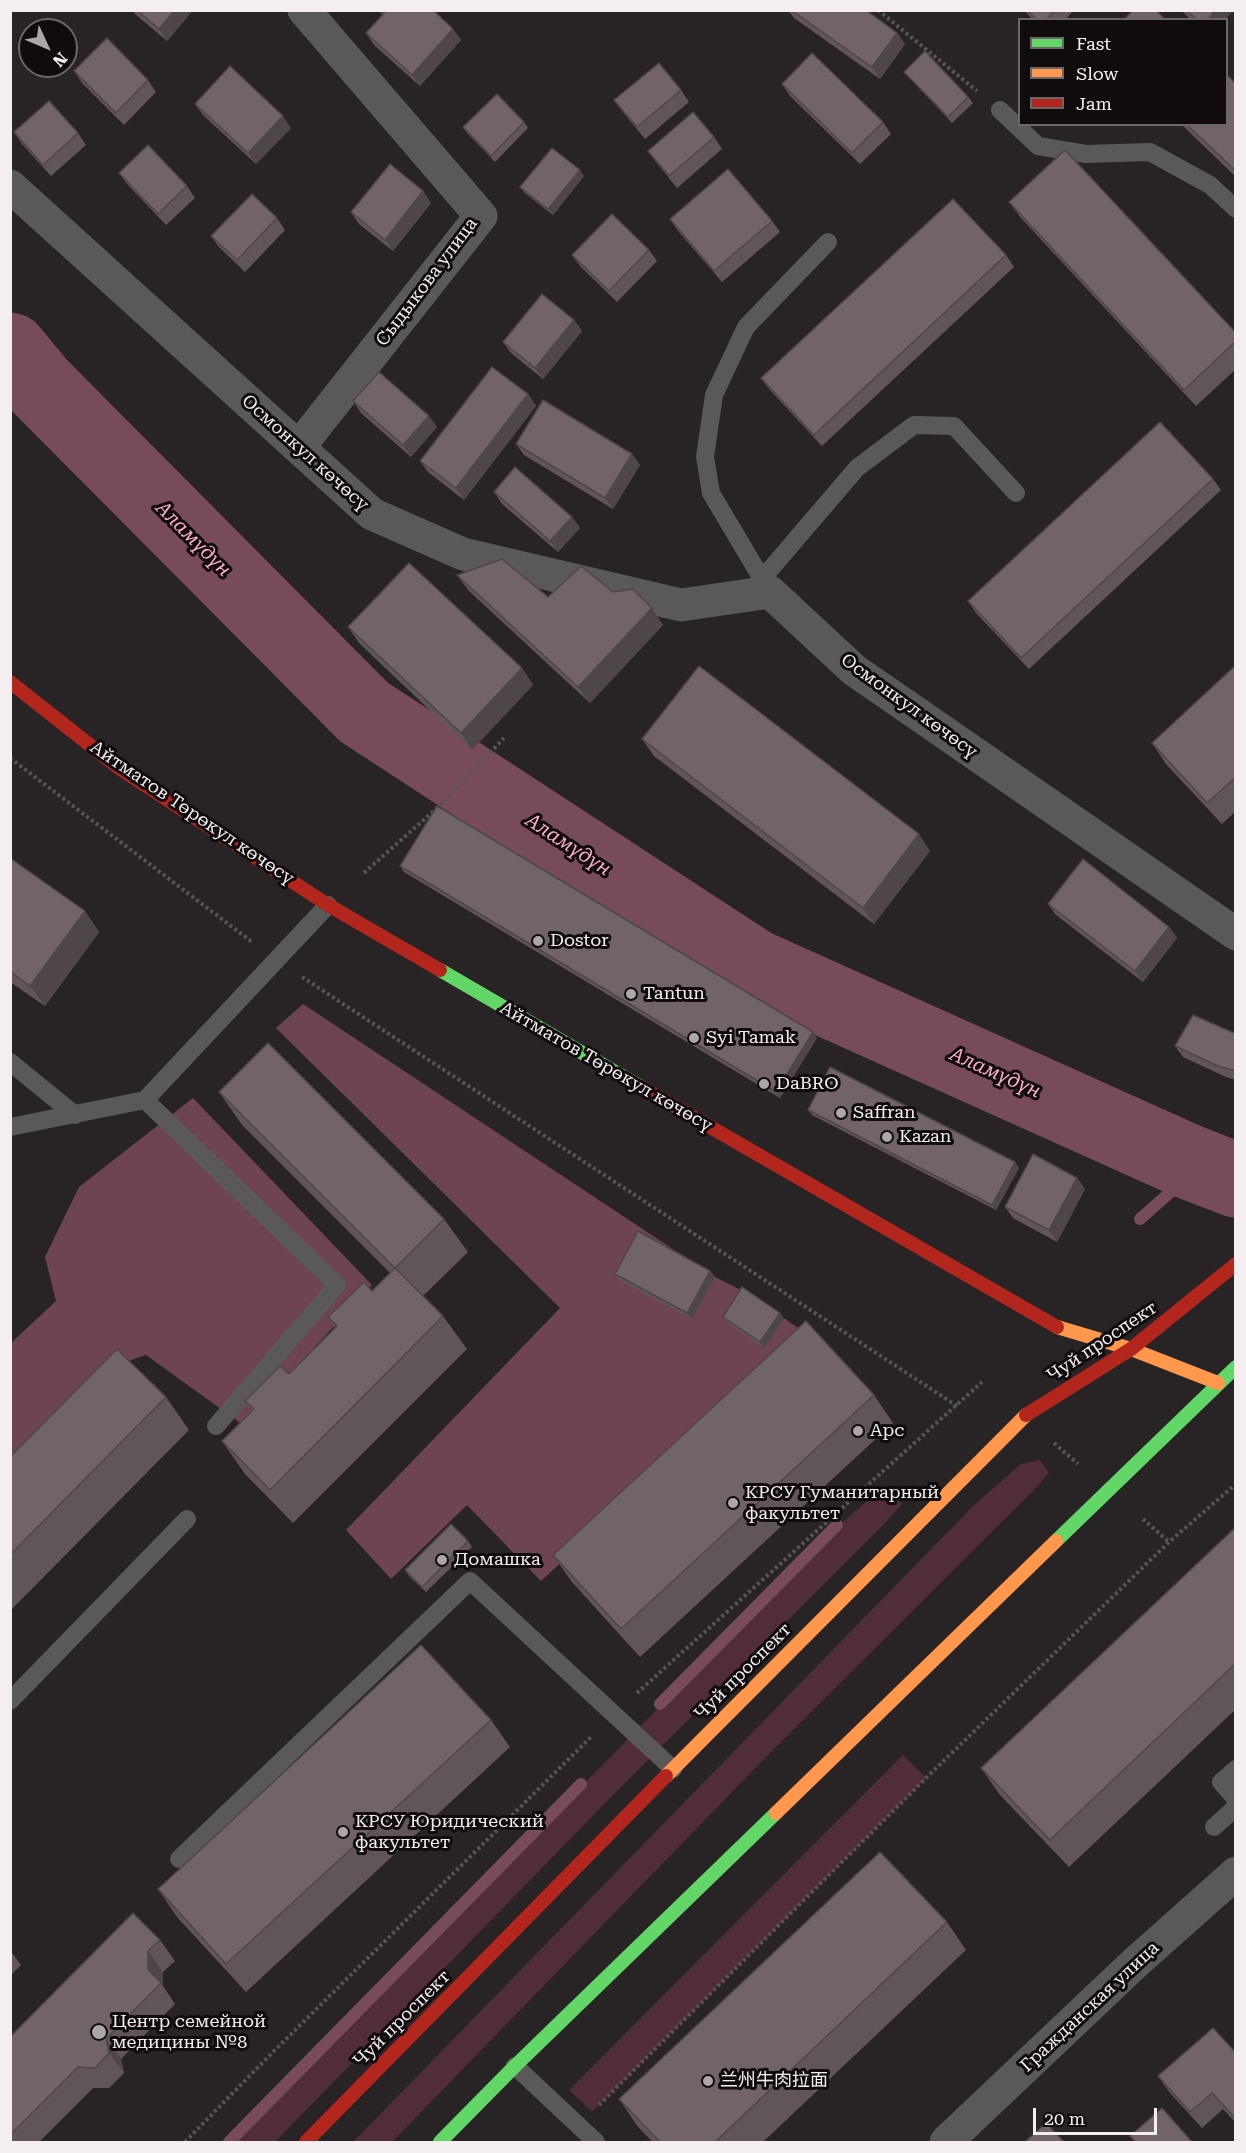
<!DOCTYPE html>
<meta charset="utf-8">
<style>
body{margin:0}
#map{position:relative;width:1246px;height:2153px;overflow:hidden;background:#282425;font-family:"Roboto Serif",serif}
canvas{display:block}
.frame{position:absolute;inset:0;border:12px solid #f4eef0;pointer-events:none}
.legend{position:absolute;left:1018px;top:18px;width:210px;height:108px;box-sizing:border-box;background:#100c0d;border:2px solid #6b6668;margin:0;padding:8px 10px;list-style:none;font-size:18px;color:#f4eef0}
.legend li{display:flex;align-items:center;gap:12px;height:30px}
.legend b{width:30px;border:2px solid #6b6668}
.north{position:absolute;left:18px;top:18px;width:60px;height:60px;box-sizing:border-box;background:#100c0d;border:2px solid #6b6668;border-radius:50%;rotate:134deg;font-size:16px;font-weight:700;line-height:24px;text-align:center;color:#f4eef0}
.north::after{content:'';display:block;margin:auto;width:21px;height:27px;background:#ada7a9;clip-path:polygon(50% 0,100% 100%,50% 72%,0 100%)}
.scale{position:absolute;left:1033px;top:2108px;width:124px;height:27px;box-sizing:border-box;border:3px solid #f4eef0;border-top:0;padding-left:8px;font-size:18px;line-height:21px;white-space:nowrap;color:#f4eef0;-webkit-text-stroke:4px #100c0d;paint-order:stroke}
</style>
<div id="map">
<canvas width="1246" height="2153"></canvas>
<div class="frame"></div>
<ul class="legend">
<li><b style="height:8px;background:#63d668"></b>Fast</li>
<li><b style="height:8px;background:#ff974d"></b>Slow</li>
<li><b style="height:8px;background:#b3261e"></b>Jam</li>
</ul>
<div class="north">N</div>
<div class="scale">20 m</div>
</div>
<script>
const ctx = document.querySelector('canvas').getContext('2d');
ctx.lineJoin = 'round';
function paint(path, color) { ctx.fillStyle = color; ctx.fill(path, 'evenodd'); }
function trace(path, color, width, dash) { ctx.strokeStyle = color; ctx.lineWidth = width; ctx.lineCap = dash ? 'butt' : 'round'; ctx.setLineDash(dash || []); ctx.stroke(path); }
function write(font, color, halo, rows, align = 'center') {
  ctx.font = font + ' "Roboto Serif","Noto Sans SC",serif'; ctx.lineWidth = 6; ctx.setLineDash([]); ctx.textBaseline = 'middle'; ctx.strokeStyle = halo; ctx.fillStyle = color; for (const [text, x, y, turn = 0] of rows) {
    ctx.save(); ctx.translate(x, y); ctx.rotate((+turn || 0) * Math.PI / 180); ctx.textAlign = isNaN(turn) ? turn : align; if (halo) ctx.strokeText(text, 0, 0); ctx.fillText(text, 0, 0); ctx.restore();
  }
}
paint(new Path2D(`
 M1040,1460l9,13 -17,19 -268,267 -372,383h-39l621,-637 47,-41z
 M893,1491l9,13 -17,19 -267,267 -343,352h-42l594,-606 47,-41z
 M903,1755l23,23 -334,334 -23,-22z`), '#502d38');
paint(new Path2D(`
 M303,1004l412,273 32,16 60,41 -266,247 -74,-76 -76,74 -45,-49 214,-222 -284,-280z
 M193,1098l179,187 -129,140 -97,-70 -32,11 -103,105v-128l45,-42 -11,-44 34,-70z`), '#6e4452');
trace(new Path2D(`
 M1140,1219l60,-53
 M660,1704l177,-179
 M229,2142l352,-358`), '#774b59', 12);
trace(new Path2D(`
 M10,350l29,35 325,327 389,254 434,195 49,19`), '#774b59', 75);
trace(new Path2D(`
 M878,10l99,81
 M10,758l242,184
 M364,873l73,-65 67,-70
 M302,977l655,429
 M1054,1443l24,21
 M1143,1519l26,23
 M637,1693l345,-311
 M599,2105l327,-327 243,-236 67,-58
 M185,2142l86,-88 321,-318`), '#565454', 4, [3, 3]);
trace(new Path2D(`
 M1000,110l38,36 48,8 64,-2 60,33 26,24
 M762,579l-51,-86 -6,-36 9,-62 32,-68 82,-85
 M767,587l-5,-8 95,-111 57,-43 40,1 62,67
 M10,1062l65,53
 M10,1127l135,-27
 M216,1426l121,-141 -192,-185 183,-195
 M10,1701l177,-182
 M1236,1769l-15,13 15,17
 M1214,1827l22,-20
 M179,1859l291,-278 203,188
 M515,2066l81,76`), '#5a5858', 18);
trace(new Path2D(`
 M10,186l362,328 91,40 218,51 89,-13 84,78 382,264
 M299,447l182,-231 -177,-206
 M946,2142l189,-179 101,-90`), '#5a5858', 33);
trace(new Path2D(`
 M440,970l201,117
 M1056,1541l180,-174
 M440,2142l75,-76 261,-253`), '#63d668', 14);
trace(new Path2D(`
 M1057,1327l74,22 87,34
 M666,1776l360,-361
 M776,1813l280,-272`), '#ff974d', 14);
trace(new Path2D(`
 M10,682l109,86 209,137 112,65
 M641,1087l416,240
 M1026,1415l105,-66 105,-85
 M306,2142l360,-366`), '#b3261e', 14);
paint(new Path2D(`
 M133,10h60l-26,31 -32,-27z
 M377,10h56l20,19 8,11 -41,46 -46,-41 -8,-12 17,-18z
 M788,10h78l31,23 8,11 -25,35 -86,-61z
 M1024,10h50l-9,10h-32z
 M1181,10h52l-8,10h-34z
 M74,71l74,9 8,12 -32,33 -42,-42z
 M904,72l64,25 5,6 -21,20 -43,-46z
 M782,84l101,38 8,12 -31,30 -70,-68z
 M1236,84v93l-55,-53h46z
 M681,90l8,12 -44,37 -23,-28 -8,-11z
 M195,104l96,24 -35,36 -53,-49z
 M524,122l4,6 -33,34 -28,-29 -4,-6z
 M14,132l64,1 8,12 -35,31 -29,-32z
 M714,137l8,12 -45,39 -21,-26 -8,-11z
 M119,173l68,13 8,12 -29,27 -39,-41z
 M584,176l-31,39 -28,-22 -5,-6z
 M423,191l8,12 -38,48 -34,-27 -8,-12z
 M1009,202l227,131v36l-40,37 -175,-188z
 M277,218l8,12 -40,42 -26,-25 -8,-11z
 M670,219l102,2 8,11 -58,50 -44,-51z
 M649,250l8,11 -40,41 -37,-36 -8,-11z
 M1006,255l8,12 -192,179 -53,-57 -8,-11z
 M574,320l8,11 -39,48 -32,-26 -8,-11z
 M528,394l8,12 -72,94 -36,-28 -8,-11z
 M353,401l84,26 -26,30 -50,-44z
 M516,444l116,10 8,11 -27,44 -89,-54z
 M1213,479l8,11 -192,179 -53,-56 -8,-12z
 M494,492l78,25 8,11 -22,24 -56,-48z
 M457,575l91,22 65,-5 50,33 -73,78 -121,-112z
 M348,627l174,41 11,17 -61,65 -112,-106z
 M1236,665v146l-14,13 -56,-60 -14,-21z
 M642,739l288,112 -56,73 -220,-168z
 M10,858l75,53 14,21 -54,74 -35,-24z
 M400,866l417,172 -37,60 -376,-226z
 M1048,904l121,23 8,11 -34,44 -87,-67z
 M1236,1034v46l-10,-3 -43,-20 -8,-11z
 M219,1092l225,127 24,33 -45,44 20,20 24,33 -174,174 -48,-49 -23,-33 30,-30 -7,-10 44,-27 46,-46 -7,-11 44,-26 18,-18 -148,-148z
 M808,1110l207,52 4,6 -23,42 -184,-95z
 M1077,1178l8,11 -28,53 -44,-24 -8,-11z
 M710,1271l5,6 -23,42 -73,-39 -4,-6z
 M780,1313l4,6 -20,29 -37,-25 -4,-6z
 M874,1395l19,28 -253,234 -68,-75 -19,-27z
 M166,1397l23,33 -179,181v-154z
 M1236,1527v182l-167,158 -69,-72 -19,-27z
 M468,1541l4,6 -46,45 -17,-16 -4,-6z
 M491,1720l19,27 -264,245 -69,-75 -19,-28z
 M947,1922l19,28 -203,192h-110l-15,-15 -19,-28z
 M160,1940l15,21 -12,11v14l12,18 -54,55 3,14 -15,15h-16l-54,54h-29v-105z
 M10,1950l11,15 -11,11z
 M1236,2053v70l-13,-14 -21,19 -32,-35 -12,-17z`), '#605659');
paint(new Path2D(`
 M175,10h18l-26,31 -8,-12z
 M380,10h8l-5,6z
 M1215,10h18l-8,10h-17z
 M453,29l8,11 -41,46 -8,-11z
 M897,33l8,11 -25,35 -8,-12z
 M283,116l8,12 -35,36 -8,-11z
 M580,170l4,6 -31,39 -5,-6z
 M423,191l8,12 -38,48 -8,-11z
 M574,320l8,11 -39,48 -8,-11z
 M528,394l8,12 -72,94 -8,-12z
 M429,416l8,11 -26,30 -8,-12z
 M632,454l8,11 -27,44 -8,-11z
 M572,517l8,11 -22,24 -8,-11z
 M652,608l11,17 -73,78 -12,-16z
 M522,668l11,17 -61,65 -11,-17z
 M919,834l11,17 -56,73 -11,-16z
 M85,911l14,21 -54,74 -15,-20z
 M1169,927l8,11 -34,44 -8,-11z
 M813,1032l4,6 -37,60 -4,-6z
 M1015,1162l4,6 -23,42 -4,-5z
 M1077,1178l8,11 -28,53 -8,-12z
 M710,1271l5,6 -23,42 -5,-6z
 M780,1313l4,6 -20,29 -4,-6z
 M148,1951l15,21v14l-15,-17z
 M106,2039l15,20 3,14 -15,-20z`), '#4e4649');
const building = new Path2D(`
 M137,10h38l-16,19z
 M387,10h46l20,19 -41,46 -46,-42z
 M791,10h75l31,23 -25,34z
 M1027,10h28l-9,10h-9z
 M1133,10h23l9,10h-41z
 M1186,10h29l-7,10h-11z
 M107,38l41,42 -32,33 -42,-42z
 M925,51l43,46 -20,20 -44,-45z
 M812,53l71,69 -31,31 -70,-69z
 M659,63l22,27 -44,37 -23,-27z
 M230,66l53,50 -35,37 -53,-49z
 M1227,75l9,9v87l-50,-47h41z
 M497,94l27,28 -33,34 -28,-29z
 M49,101l29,32 -35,32 -29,-33z
 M693,112l21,25 -45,39 -21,-25z
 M148,145l39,41 -29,28 -39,-41z
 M552,148l28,22 -32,39 -28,-22z
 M1065,150l171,183v8l-52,49 -175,-188z
 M390,164l33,27 -38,49 -34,-28z
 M728,169l44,52 -58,50 -44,-52z
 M252,194l25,24 -40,42 -26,-24z
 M953,199l53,56 -192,180 -53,-57z
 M612,214l37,36 -40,41 -37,-36z
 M542,294l32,26 -39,48 -32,-26z
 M492,367l36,27 -72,94 -36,-27z
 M379,372l50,44 -26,29 -50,-44z
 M543,400l89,54 -27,44 -89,-54z
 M1160,422l53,57 -192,179 -53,-57z
 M515,467l57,50 -22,24 -56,-49z
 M502,559l46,38 33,-31 32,26 20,-3 19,19 -74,79 -121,-112z
 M409,563l113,105 -61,65 -113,-106z
 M1236,665v112l-29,26 -55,-60z
 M699,666l220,168 -56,74 -221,-169z
 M437,806l376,226 -37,60 -376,-226z
 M10,858l75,53 -55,75 -20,-15z
 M1083,859l86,68 -34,44 -87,-67z
 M1193,1015l43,19v37l-18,-5 -43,-20z
 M268,1043l176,176 -49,49 48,48 -173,174 -48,-49 32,-32 -9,-8 35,-35 9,8 48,-48 -9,-9 36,-35 8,9 23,-23 -176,-176z
 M830,1067l185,95 -23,43 -184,-95z
 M1033,1154l44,24 -28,52 -44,-23z
 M638,1231l72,40 -23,42 -72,-39z
 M742,1287l38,26 -20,29 -37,-25z
 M806,1321l68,74 -253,234 -68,-74z
 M117,1349l49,48 -156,158v-98z
 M451,1524l17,17 -46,46 -17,-17z
 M1236,1527v136l-186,177 -69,-72z
 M421,1645l70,75 -265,244 -68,-75z
 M880,1852l67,70 -232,220h-55l-41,-43z
 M133,1913l27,27 -12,11v18l13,14 -55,56 3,14 -14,15 -17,-1 -68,68v-98z
 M1213,2028l23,25v66l-24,-26 -22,19 -32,-36z
 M1162,2108l30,34h-56l-6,-6z
 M1046,2123l18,19h-39z`);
paint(building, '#706468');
trace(building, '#4e4649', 1.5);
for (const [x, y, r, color] of [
 [538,941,6,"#ada7a9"],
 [631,994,6,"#ada7a9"],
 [694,1038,6,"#ada7a9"],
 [764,1084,6,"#ada7a9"],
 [841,1113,6,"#ada7a9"],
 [887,1137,6,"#ada7a9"],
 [858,1431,6,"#ada7a9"],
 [733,1503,6,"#ada7a9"],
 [442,1560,6,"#ada7a9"],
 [343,1832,6,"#ada7a9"],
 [99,2032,8,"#ada7a9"],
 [708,2081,6,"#ada7a9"]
]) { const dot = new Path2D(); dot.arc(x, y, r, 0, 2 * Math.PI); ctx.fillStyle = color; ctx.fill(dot); trace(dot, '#100c0d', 2); }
write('18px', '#f4eef0', '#100c0d', [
 ["Сыдыкова улица",427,282,-53],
 ["Осмонкул көчөсү",305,453,42],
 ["Осмонкул көчөсү",909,706,36],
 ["Айтматов Төрөкул көчөсү",192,813,34],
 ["Айтматов Төрөкул көчөсү",606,1067,30],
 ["Чуй проспект",1102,1342,-34],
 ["Чуй проспект",743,1672,-45],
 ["Гражданская улица",1090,2007,-43],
 ["Чуй проспект",402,2019,-45]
]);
write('18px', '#f4eef0', '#100c0d', [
 ["Dostor",550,941],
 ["Tantun",643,994],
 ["Syi Tamak",706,1038],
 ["DaBRO",776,1084],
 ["Saffran",853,1113],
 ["Kazan",899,1137],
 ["Арс",870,1431],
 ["КРСУ Гуманитарный",745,1493],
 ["факультет",745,1514],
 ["Домашка",454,1560],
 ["КРСУ Юридический",355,1822],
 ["факультет",355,1843],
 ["Центр семейной",112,2022],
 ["медицины №8",112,2043],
 ["兰州牛肉拉面",720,2081]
], 'left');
write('italic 20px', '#faabc4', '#100c0d', [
 ["Аламүдүн",193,539,45],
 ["Аламүдүн",568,845,33],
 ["Аламүдүн",995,1073,24]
]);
</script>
